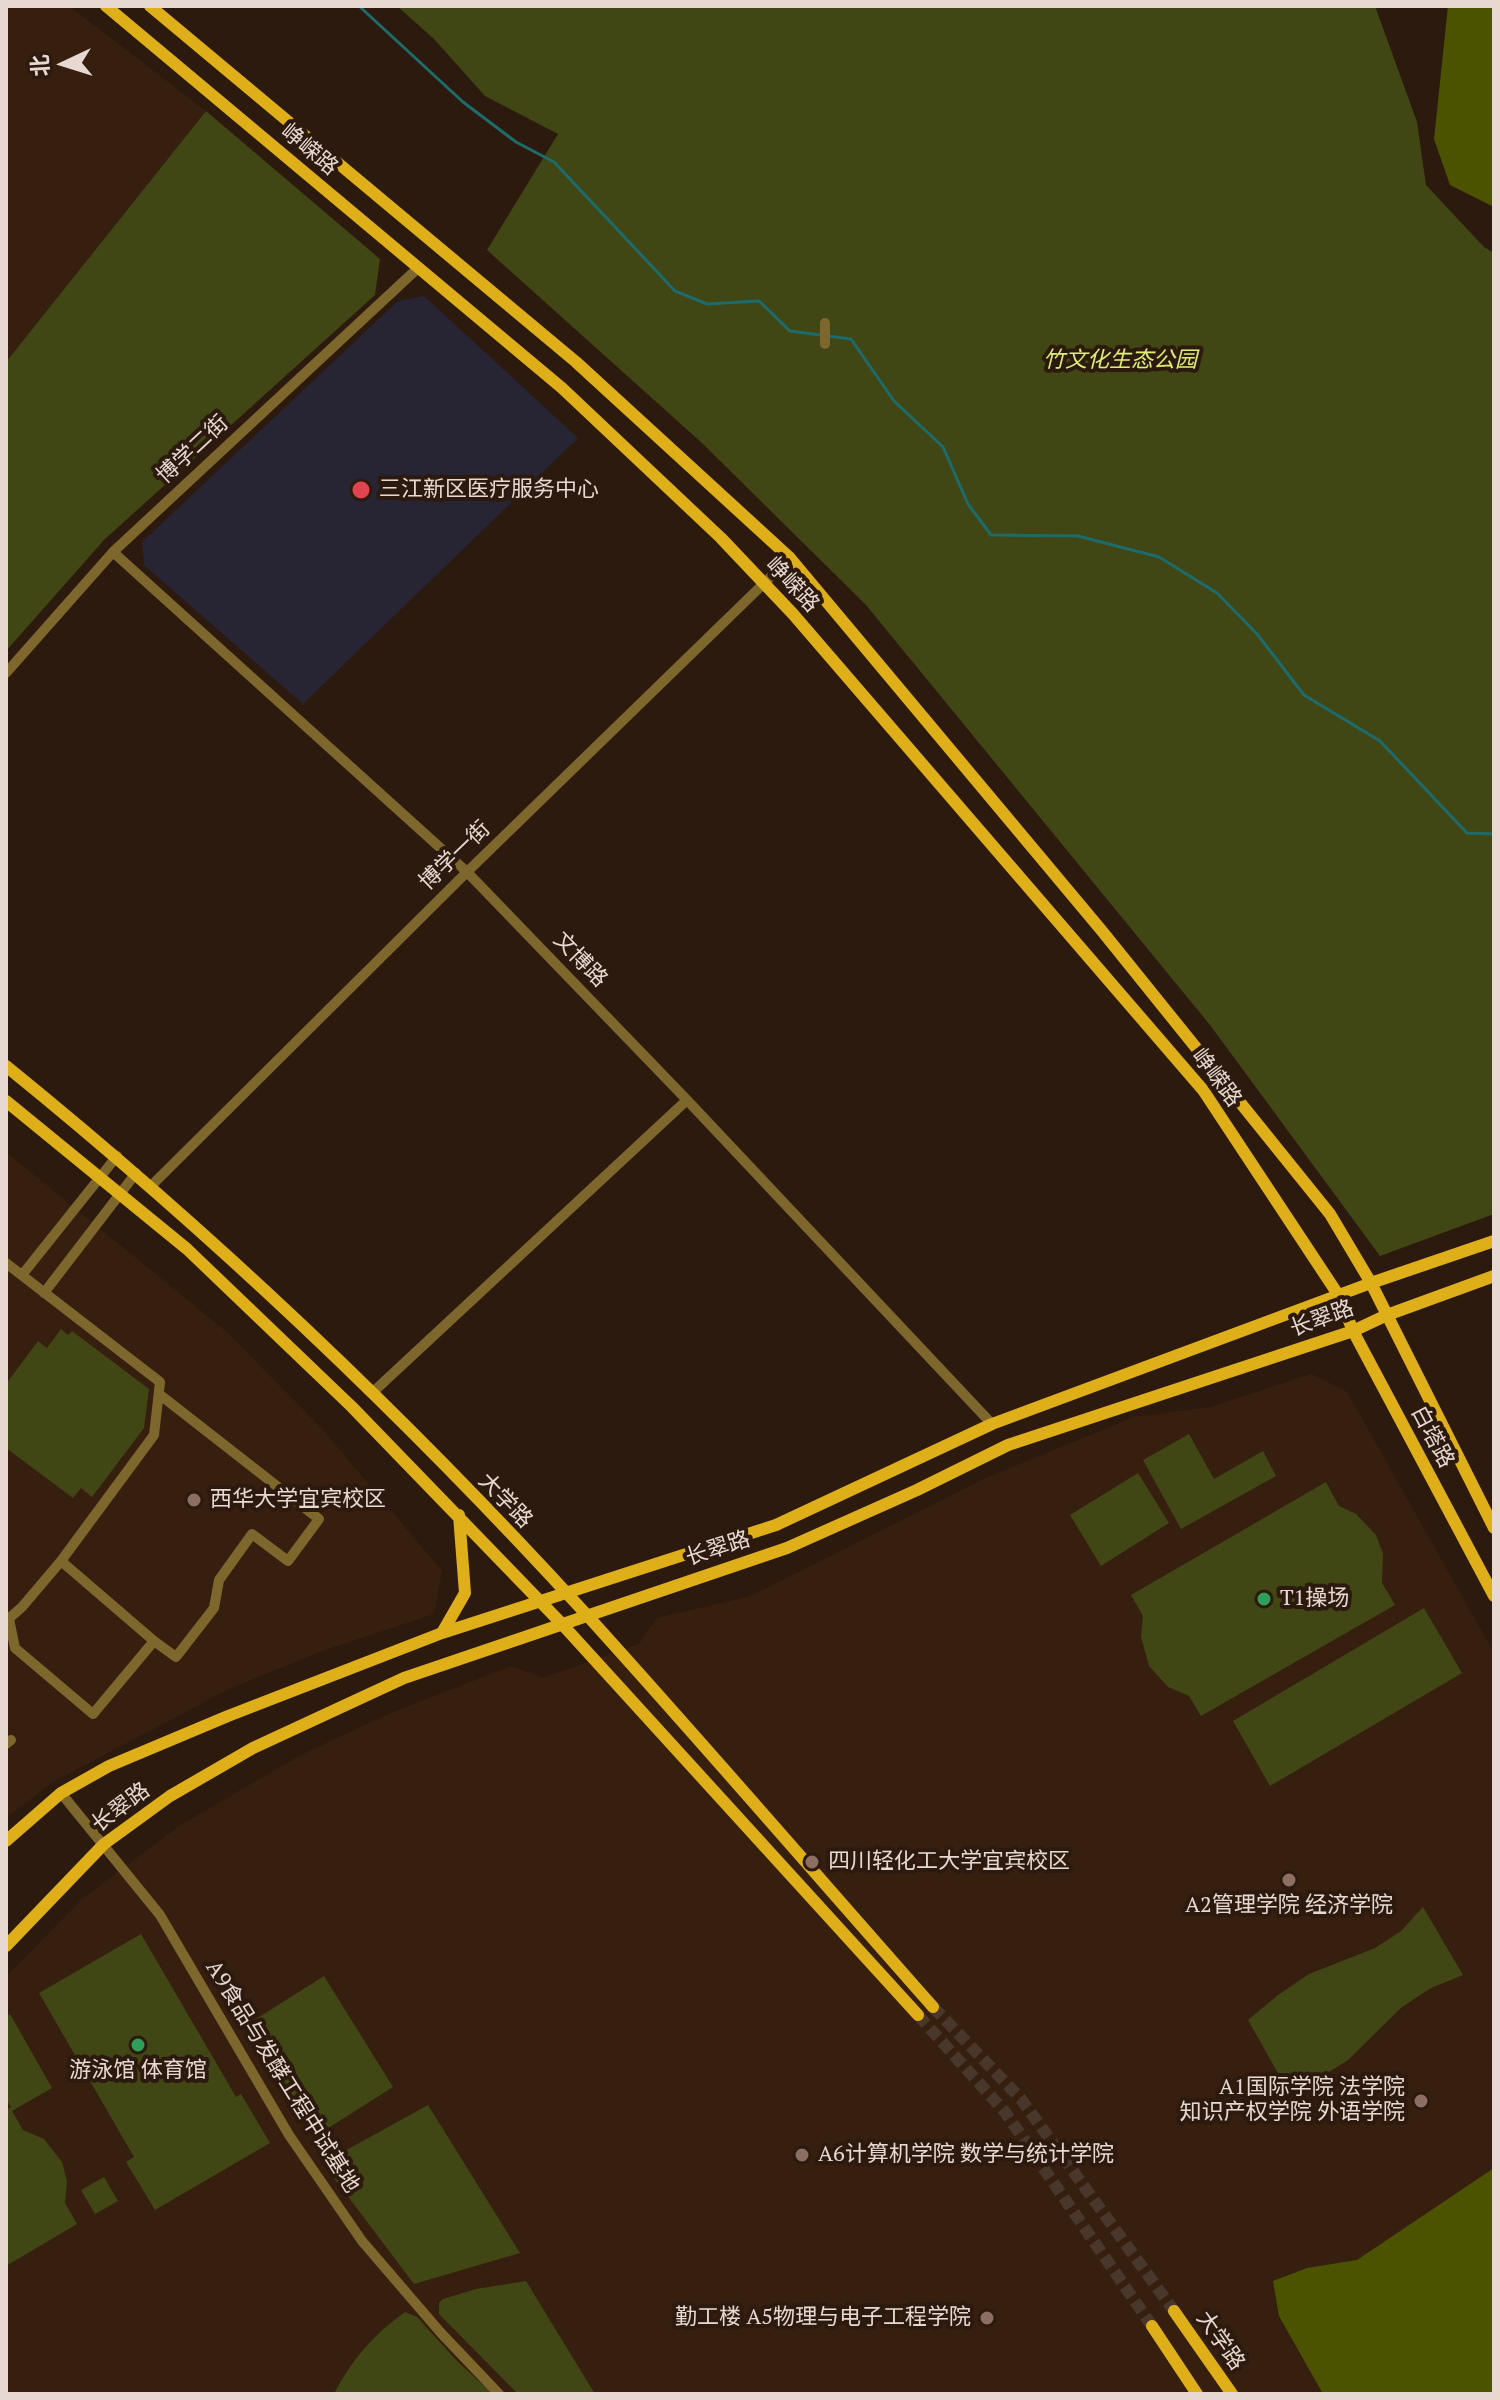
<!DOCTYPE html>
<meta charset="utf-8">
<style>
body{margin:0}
#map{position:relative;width:1500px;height:2400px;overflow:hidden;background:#2d1a0f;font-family:"PT Serif","Noto Sans SC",serif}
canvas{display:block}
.frame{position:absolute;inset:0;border:8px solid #e7d9d2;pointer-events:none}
.north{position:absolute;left:24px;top:24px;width:80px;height:80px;-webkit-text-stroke:6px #2d1a0f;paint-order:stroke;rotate:266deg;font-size:22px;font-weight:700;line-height:32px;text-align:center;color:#e7d9d2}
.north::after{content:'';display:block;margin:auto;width:28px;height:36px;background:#e7d9d2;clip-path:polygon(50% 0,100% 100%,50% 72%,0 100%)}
</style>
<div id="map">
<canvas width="1500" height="2400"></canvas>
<div class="frame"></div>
<div class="north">北</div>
</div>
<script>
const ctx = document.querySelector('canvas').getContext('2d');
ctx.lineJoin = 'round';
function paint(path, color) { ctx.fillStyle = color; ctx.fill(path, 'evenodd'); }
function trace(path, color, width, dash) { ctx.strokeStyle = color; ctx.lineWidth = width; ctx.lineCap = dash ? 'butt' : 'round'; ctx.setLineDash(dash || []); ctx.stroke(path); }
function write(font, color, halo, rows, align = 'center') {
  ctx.font = font + ' "PT Serif","Noto Sans SC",serif'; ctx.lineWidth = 8; ctx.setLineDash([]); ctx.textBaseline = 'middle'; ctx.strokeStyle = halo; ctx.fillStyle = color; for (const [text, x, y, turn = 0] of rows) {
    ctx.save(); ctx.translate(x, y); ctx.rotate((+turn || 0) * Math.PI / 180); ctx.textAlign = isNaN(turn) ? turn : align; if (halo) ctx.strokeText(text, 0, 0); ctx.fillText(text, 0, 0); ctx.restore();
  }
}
paint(new Path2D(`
 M6,6h63l137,105 -200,251z
 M6,1152l222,181 95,97 119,141 -8,43 -112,37 -93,38 -176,93 -47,36z
 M1311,1374l36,18 147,261v741h-1488v-417l76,-78 97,-73 120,-70 87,-41 125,-49 32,12 96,-34 18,-26 94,-22 235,-118 148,-61 77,-10z`), '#371f10');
paint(new Path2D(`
 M424,296l154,142 -275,266 -159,-139 -2,-23 256,-241z`), '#272434');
paint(new Path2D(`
 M397,6h978l42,116 9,63 58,62 10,6v961l-114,42 -170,-231 -344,-420 -164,-162 -215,-193 71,-116 -73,-38 -51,-57z
 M206,111l174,148 -5,36 -271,245 -98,111v-289z
 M61,1329l7,6 4,-4 77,58 -5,39 -52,69 -11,-9 -8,10 -67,-50v-64l32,-43 9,7z
 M1189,1434l25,45 49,-28 13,25 -95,53 -38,-69z
 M1138,1473l31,50 -68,43 -31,-51z
 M1326,1482l13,24 17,8 20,21 7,19 -1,29 13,22 -194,111 -12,-20 -21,-9 -19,-21 -8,-29 2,-21 -12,-21z
 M1424,1608l38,65 -192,113 -37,-65z
 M1423,1907l40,68 -32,13 -29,19 -54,53 -30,19 -30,12 -40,-71 30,-25 31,-21 66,-26 26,-17z
 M141,1934l95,163 5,-3 29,49 -115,67 -29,-48 8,-5 -95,-164z
 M324,1976l69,111 -79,50 -69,-111z
 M10,2014l42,74 -40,23 11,19 21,9 18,23 5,19 -2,22 12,21 -71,42v-156l5,-3 -5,-8v-82z
 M428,2105l92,148 -106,31 -83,-110 1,-16z
 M104,2177l14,24 -23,13 -14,-24z
 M526,2281l69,113h-77l-79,-80v-11l4,-4 33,-10z
 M405,2312l12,5 41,45 35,32h-159c17,-34 40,-60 71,-82z`), '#404614');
paint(new Path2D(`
 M1448,6h46v201l-44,-22 -16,-46z
 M1494,2168v226h-171l-44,-78 -6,-35 34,-13 50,-8z`), '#4b5300');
trace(new Path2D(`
 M359,6l104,96 53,40 38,20 121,129 32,13 52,-3 31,30 61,8 43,62 49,46 25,57 23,31 87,1 81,21 58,36 40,41 47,61 76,46 87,92 27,1`), '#1e6b6b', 3);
trace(new Path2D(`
 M933,2007l88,92 153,212
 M918,2015l87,97 147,214`), '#49372c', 12, [12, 6]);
trace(new Path2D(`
 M825,344v-21
 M113,552l354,320 220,228 305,324
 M6,673l107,-121 305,-284
 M151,1186l316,-314 323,-314
 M6,1263l154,119 -6,53 -93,126 -39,46 -16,14
 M22,1275l95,-119
 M44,1293l92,-120
 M372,1393l315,-293
 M61,1561l93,80
 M9,1619l6,29 78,66 61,-73 22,16 38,-49 5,-28 33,-46 36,27 31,-42 -160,-125
 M6,1744l5,-4
 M61,1793l99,122 129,220 73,106 79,92 58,61`), '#7d672d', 10);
trace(new Path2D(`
 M106,6l456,382 159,150 72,76 410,476 136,206 14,35 141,265
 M150,6l426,356 214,196 312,373 228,283 41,69 123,245
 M6,1066c206,167 400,351 579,547 118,130 232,263 348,394
 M6,1101l181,148 165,158 209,216 357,392
 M442,1633l23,-40 -6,-78
 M6,1841l55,-48 48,-27 119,-50 214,-83 334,-108 216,-101 379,-141 123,-42
 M6,1946l98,-102 66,-48 83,-48 151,-70 383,-130 130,-58 91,-45 345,-114 34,-16 107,-39
 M1174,2311l58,83
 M1152,2326l45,68`), '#deaf19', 12);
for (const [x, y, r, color] of [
 [361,490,10,"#e0444e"],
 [194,1500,8,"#8d6e63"],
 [1264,1599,8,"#2e9e5b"],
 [812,1862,8,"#8d6e63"],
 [1289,1880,8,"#8d6e63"],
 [138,2045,8,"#2e9e5b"],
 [1421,2101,8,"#8d6e63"],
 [802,2155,8,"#8d6e63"],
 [987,2318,8,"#8d6e63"]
]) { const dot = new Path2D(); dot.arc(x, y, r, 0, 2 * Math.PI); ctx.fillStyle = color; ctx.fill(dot); trace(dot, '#2d1a0f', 3); }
write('22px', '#e7d9d2', '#2d1a0f', [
 ["峥嵘路",309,150,40],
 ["博学二街",193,450,-43],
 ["峥嵘路",792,585,47],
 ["博学一街",455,856,-44],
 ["文博路",580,960,46],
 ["峥嵘路",1216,1078,53],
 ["长翠路",1322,1319,-20],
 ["白塔路",1432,1437,62],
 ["大学路",505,1501,46],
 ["长翠路",718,1549,-18],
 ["长翠路",121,1808,-37],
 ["A9食品与发酵工程中试基地",282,2077,58],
 ["大学路",1220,2341,55]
]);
write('italic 22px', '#ddee71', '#2d1a0f', [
 ["竹文化生态公园",1120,361]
]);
write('22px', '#e7d9d2', '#2d1a0f', [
 ["三江新区医疗服务中心",379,490],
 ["西华大学宜宾校区",210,1500],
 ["T1操场",1280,1599],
 ["四川轻化工大学宜宾校区",828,1862],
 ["A2管理学院 经济学院",1289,1906,"center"],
 ["游泳馆 体育馆",138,2071,"center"],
 ["A1国际学院 法学院",1405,2088,"right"],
 ["知识产权学院 外语学院",1405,2113,"right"],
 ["A6计算机学院 数学与统计学院",818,2155],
 ["勤工楼 A5物理与电子工程学院",971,2318,"right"]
], 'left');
</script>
